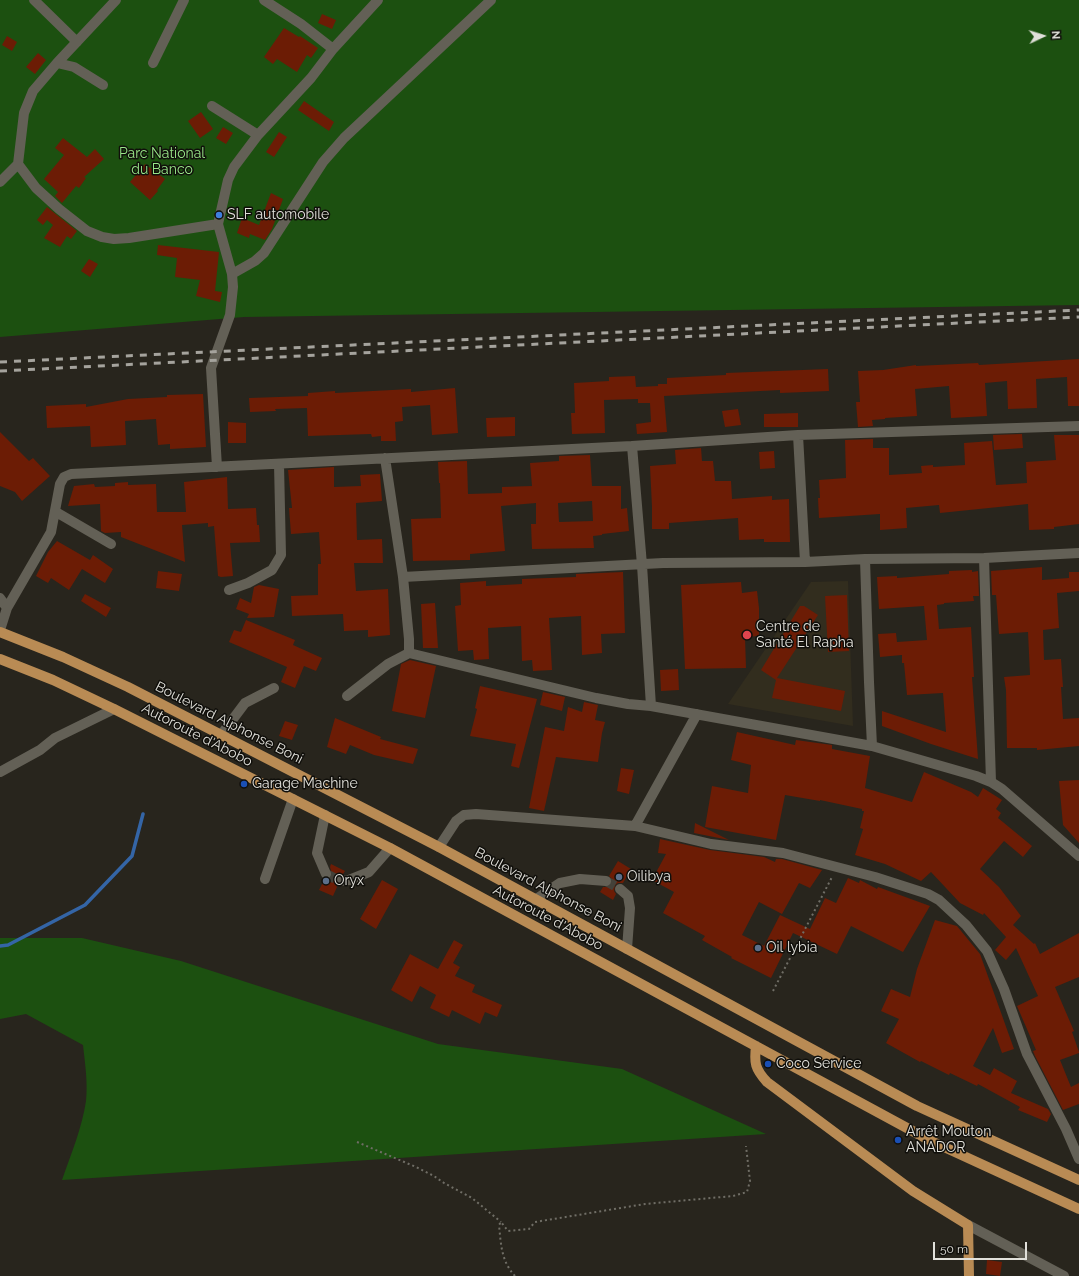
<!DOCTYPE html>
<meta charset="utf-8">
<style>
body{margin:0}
#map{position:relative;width:1079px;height:1276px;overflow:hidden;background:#28251d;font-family:Raleway,sans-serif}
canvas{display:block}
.north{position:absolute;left:1023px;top:16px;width:40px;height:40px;-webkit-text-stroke:3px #100f0b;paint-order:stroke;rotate:86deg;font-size:11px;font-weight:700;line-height:16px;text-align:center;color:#e1e0da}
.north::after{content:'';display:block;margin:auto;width:14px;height:18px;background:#e1e0da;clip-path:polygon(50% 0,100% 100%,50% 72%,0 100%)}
.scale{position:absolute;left:933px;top:1242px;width:94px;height:18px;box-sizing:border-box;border:2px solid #e1e0da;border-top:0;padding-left:5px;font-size:12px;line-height:14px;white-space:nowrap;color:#e1e0da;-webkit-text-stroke:3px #100f0b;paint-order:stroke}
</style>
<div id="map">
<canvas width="1079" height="1276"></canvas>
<div class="north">N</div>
<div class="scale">50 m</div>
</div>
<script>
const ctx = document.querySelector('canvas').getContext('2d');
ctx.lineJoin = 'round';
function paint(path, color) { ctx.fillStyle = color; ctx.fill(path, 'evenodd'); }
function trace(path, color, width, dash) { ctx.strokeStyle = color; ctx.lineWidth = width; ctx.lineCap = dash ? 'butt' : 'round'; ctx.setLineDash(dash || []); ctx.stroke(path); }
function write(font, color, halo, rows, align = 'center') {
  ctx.font = font + ' Raleway,sans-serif'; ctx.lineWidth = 3; ctx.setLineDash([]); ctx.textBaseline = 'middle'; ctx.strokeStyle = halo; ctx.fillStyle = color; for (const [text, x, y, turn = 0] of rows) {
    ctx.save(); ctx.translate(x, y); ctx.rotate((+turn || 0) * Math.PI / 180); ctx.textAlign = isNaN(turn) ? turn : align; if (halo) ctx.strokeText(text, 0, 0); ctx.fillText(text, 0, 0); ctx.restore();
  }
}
paint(new Path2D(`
 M848,581l5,145 -125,-22 83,-122z`), '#322d1e');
paint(new Path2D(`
 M0,0h1079v305l-835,12 -244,20z
 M0,938h82l99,23 257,83 184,25 144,65 -704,46c9,-26 20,-52 24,-79 2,-19 -1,-37 -3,-56l-57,-31 -26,5z`), '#1c5010');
trace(new Path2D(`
 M0,946l8,-1 77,-40 47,-49 11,-42`), '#3465a6', 3.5);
paint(new Path2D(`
 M322,14l14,6 -4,9 -14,-6z
 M284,28l15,9 1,-1 18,12 -7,10 -4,-3 -10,17 -20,-13 -4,5 -9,-7z
 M7,36l10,6 -5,9 -10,-6z
 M38,53l8,7 -11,14 -9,-7z
 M304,101l30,21 -5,9 -31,-21z
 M201,112l12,17 -13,9 -12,-17z
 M223,127l10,6 -7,11 -10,-6z
 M279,132l8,5 -13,20 -8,-5z
 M63,138l24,19 8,-8 9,10 -20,18 2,1 -7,10 -3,-2 -14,17 -7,-7 3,-4 -14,-13 20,-24 -9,-7z
 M145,164l20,15 -8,11 1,1 -8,9 -20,-18z
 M271,193l12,6 -11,30 -7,11 -15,-6 -1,4 -12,-5 5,-15 17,7z
 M47,207l30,24 -6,8 -4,-3 -7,11 -16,-9 9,-13 -6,-5 -4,5 -6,-5z
 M158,245l61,7 -4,39 7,1 -2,10 -24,-6 4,-16 -25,-3 2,-19 -20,-3z
 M89,259l9,5 -8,13 -9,-6z
 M1079,359v47h-11l-1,-29 -31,2 1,29 -29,1 -1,-28 -22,2 2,33 -36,2 -2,-32 -34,3 2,27 -32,2v1l-13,1 1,6 -15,1 -2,-25h4l-2,-31 25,-1 33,-5v1l62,-3 1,2z
 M828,369l1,22 -49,2v-3l-116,6 3,36 -30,2 -1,-10 15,-2 -1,-19h-12v-4l-34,1 1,33 -33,1 -1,-21h4l-1,-30 35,-2v-4l26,-1 1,11 22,-1v-2h9v-6l59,-3v-2z
 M455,388l3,45 -26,2 -2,-30 -28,2 1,14 -8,1 1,19h-15v-5l-9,1 -1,-3 -63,2 -1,-28 -32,1 1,2 -26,1 -1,-14 59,-2v-3l27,-2v2l76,-4v3z
 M203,394l3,53 -36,2v-5l-12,1 -2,-26 -31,2 1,24 -35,2 -1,-21 -43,2 -1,-22 40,-2v3l42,-8 39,-2v-2z
 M738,409l3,16 -16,2 -3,-16z
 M798,413v14h-34v-13z
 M515,417v19l-28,1 -1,-19z
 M228,422l18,1v20h-18z
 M0,432l29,29 4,-3 17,18 -28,25 -7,-9 -15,-6z
 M1022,434l1,14 -29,2 -1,-15z
 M1054,435h25v89l-25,3v2l-25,1 -1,-26 -88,9 -1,-8 -33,3 1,20 -27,2v-16l-61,4 -1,-20h2l-1,-18 27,-2 -1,-38 28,-1v9h16v27l33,-2 -1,-7 12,-1v2l32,-2 -1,-22 28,-2 4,44 31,-2 -1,-21 30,-2z
 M701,448l1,13h11l2,20h16l1,18 40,-3v4l17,-1 1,43h-26v-3l-25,1 -1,-22 -69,5v6h-17v-22l-2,-41 26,-2 -1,-14z
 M774,451l1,17 -15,1 -1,-17z
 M590,455l2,31h29v23l6,-1 2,23 -27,3v1l-9,1 1,12 -62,1 -1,-25h5v-21l-35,3 4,45 -35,3v6l-57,1 -2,-42 30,-1 -1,-35h-1l-1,-21 29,-1 1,33 34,-1v-6l30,-1 -2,-23 29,-2v-5zM592,501l1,20 -34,1 -1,-19z
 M334,467v20l27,-1 -1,-11 20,-1 2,27 -26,2 1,37 25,-1 1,24h-29l2,28 32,-2 2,46 -22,2v-7l-24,1 -1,-17 -51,2 -1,-20 27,-1v-31h3l-2,-32 -28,2 -2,-26h3l-4,-38z
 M227,477l1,32 28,-1 1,17h2l1,17 -30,1 3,33 -12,1 -3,-1 -4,-50 -6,1v-4l-26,2 3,37 -64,-25v-5l-16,1 -4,-2 -1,-27 -32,2 6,-20 20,-2 1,3 20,-1v-3l13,-1v3l28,-1 1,28h29l-2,-30z
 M57,541l33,19 3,-5 20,14 -8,14 -23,-14 -13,21 -18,-12 -3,5 -12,-7 12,-24z
 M1042,567v13l27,-2v-6h10v19l-22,2 2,35 -16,2 1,30 17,-1 2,28h-2l2,32 16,-1v28l-42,4v-2h-30l-1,-58 -2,-13 26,-2 -2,-43 -29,2 -3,-39h-4l-1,-24z
 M972,570v2l6,-1 1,25h-6l1,5 -30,2v1l-7,1 2,24 32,-2 3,50h-2l6,82 -47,-15 -49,-18v-15l64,21 -3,-39 -36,2 -3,-32h-2v-8l-22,2 -2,-23 18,-1 1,9 30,-2 -3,-34 -45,3 -2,-32 20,-1v2l52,-4v-3z
 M158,571l24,3 -3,17 -23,-3z
 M623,572l2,61 -24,1 1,19 -20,2 -1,-39 -32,2 3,52 -19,1 -1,-11 -10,1 -1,-35 -33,2 1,31 -15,1 -1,-10 -15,1 -3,-45 6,-1 -1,-22 26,-2v5l36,-2v-5l54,-2v-3z
 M741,582l1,11 15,-2 2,17v28l-14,1 1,31 -61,1 -4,-84z
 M259,585l20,4 -5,28 -27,1 2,-4 -13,-5 4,-11 11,5 3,-16z
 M85,594l26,14 -5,9 -25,-16z
 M847,595l2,56 -21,1 -3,-56z
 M435,603l3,45h-15l-2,-44z
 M800,606h4l14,9 -41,63 68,13 -4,20 -69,-13 4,-18 -15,-10z
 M246,620l49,20 -2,5 29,13 -6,13 -12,-5 -9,22 -14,-6 6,-15 -58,-25 5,-12 7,2z
 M410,660l26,6 -11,52 -33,-7 9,-47z
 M678,669l1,21 -18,1 -1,-21z
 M480,686l57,13 -18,69 -8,-2 5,-22 -46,-8 7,-27 -2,-1z
 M543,692l22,5 -3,14 -22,-6z
 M584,702l14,3 -3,15 10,2 -3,11 -4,29 -42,-5 -12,54 -15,-3 16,-81 19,4 4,-24 14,5z
 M335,718l46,19 -1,2 38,10 -5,15 -39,-9 -24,-10 -4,9 -19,-7z
 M285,721l13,4 -6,15 -13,-4z
 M737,732l58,13 1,-5 36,5v4l38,7 -5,32 47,14 12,-30 47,20 7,5 5,-9 19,12 -6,9 5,4 -3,5 34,28 -9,11 -19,-16 -24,28 19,18 22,29 -8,9 21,19 1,-1 5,11 39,-21v44l-24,10 19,44 -2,1 7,20v1l-19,7 11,27 8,-4v21l-16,6 -28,-54 -2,-5 3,-1 -19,-44 21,-10 -22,-48 -10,12 -11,-10 11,-13 -22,-24 -1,2 -23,-12 -29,-31 -10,9 -36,-17 -30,-9 8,-26 -3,-1 4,-17h-2v-2l-42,-9v1l-35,-6 -9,45 -71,-13 7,-41 36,7 3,-28 -20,-5z
 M621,768l13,2 -5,24 -12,-3z
 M1079,780v63l-16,-18 -4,-44z
 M695,823l34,17 -35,-7z
 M660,839l50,11 54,7 11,5 1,-3h6l40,11 -12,18 -11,-5 -17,31 -23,-12 -17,33 22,11 16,-31 30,14 15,-31 11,5 12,-25 11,5 1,-3 17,9 1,-2 52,19 -27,46 -52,-26 -14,28 -44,-21 -22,45 -40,-20 1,-1 -30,-17 3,-4 -42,-23 11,-21 -22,-12 14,-26 -8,-1z
 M618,861l13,8 -8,14h-5l-3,2 -1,6 2,3 -3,6 -13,-8 3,-5h5l4,-3v-5l-3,-3z
 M331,864l14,7 -2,3 -7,2 -2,2v4l3,5 -4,9 -14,-6 5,-10h4l3,-2 1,-4 -2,-7z
 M382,880l16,9 -22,40 -16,-10z
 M935,920l22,6 23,28 34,95 -12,4 -9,-25 -20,38 17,9 4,-7 23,13 -6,12 37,16 3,5 -4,8 -29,-12 2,-3 -42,-23 -1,2 -27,-13 -1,2 -28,-14 -1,1 -34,-19 13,-24 -18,-8 10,-22 19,8 7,-28z
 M454,940l9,5 -10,18 7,4 -5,9 20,9 -3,7 30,13 -5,12 -12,-5 -5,12 -28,-14 -3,7 -19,-9 6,-13 -16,-9 -8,16 -21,-12 19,-36 28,15z
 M987,1260l15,2 -2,14 -14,-2z`), '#6c1c05');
trace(new Path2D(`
 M326,874l14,7
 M606,881l14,8`), '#444139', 10, [10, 5]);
trace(new Path2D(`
 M773,991l59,-114
 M357,1142l59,25 18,9 10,7 28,15 29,24
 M515,1276c-14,-15 -14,-32 -16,-51l2,-3 7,9 21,-2 6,-7 110,-18 88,-8 14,-4 3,-11 -4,-35`), '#706e66', 2, [2, 3]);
trace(new Path2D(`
 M34,0l43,42
 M264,0l37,24 32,25
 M57,63l17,4 29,18
 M153,63l31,-63
 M212,106l46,29
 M18,164l18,24 23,21 28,22 15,6 12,2 15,-1 89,-14
 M0,182l18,-18 6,-51 9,-22 24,-28 59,-63
 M232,274l23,-13 9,-8 59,-91 21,-24 147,-138
 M798,435l7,127
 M632,446l10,119 9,141
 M385,458l18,119 6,62v14l187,45 32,6 23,2 221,40 104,30 15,6 11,7 77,67
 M217,467l-6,-99 19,-53 3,-28 -1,-13 -14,-50 10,-44 6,-13 24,-32 53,-57 22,-29 45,-49
 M56,512l55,32
 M984,558l7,224
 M865,559l4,123 3,64
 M403,577l260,-14 142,-1 60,-3 119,-1 95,-5
 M229,590l19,-7 24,-13 9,-15 -2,-91
 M0,598l7,10
 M0,630l7,-22 44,-76 9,-48 4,-7 7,-3 561,-28 166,-11 281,-9
 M347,696l41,-32 21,-11
 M221,735l24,-32 29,-15
 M0,772l40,-22 15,-12 59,-29
 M325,815l-8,38 9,21
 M635,826l62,-112
 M439,847l17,-26 8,-6 12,-1 159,12 76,18 72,9 92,24 53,17 11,6 27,25 21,26 17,38 23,65 39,75 13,30
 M265,879l28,-80
 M340,881l9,-1 20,-8 21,-24
 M620,889l8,7 2,12 -3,41
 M535,900l25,-17 20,-4 26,2
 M968,1225l96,51`), '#636056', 10);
trace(new Path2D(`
 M0,632l63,25 65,30 311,160 478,259 162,74
 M0,659l53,21 61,29 276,139 541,293 148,68
 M756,1046c-2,17 -1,23 11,36l146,109 55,34 1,51`), '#b98b54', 10);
trace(new Path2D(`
 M0,362l1079,-52
 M0,371l1079,-54`), '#a5a39d', 3, [7, 7]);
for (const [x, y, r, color] of [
 [219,215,4,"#3f7fe0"],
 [747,635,5,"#e0444e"],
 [244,784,4,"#1a4fb4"],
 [619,877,4,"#5c6f8a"],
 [326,881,4,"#5c6f8a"],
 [758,948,4,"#5c6f8a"],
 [768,1064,4,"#1a4fb4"],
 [898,1140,4,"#1a4fb4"]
]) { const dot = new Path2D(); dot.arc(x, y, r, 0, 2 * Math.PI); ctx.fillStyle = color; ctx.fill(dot); trace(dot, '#100f0b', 1.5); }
write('14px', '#98e688', '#100f0b', [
 ["Parc National",162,154],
 ["du Banco",162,170]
]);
write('14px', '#e1e0da', '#100f0b', [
 ["SLF automobile",227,215],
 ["Centre de",756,627],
 ["Santé El Rapha",756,643],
 ["Garage Machine",252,784],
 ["Oilibya",627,877],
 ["Oryx",334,881],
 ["Oil lybia",766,948],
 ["Coco Service",776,1064],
 ["Arrêt Mouton",906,1132],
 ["ANADOR",906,1148]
], 'left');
write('14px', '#e1e0da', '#100f0b', [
 ["Boulevard Alphonse Boni",229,723,27],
 ["Autoroute d'Abobo",197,735,27],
 ["Boulevard Alphonse Boni",548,890,28],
 ["Autoroute d'Abobo",548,918,28]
]);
</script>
